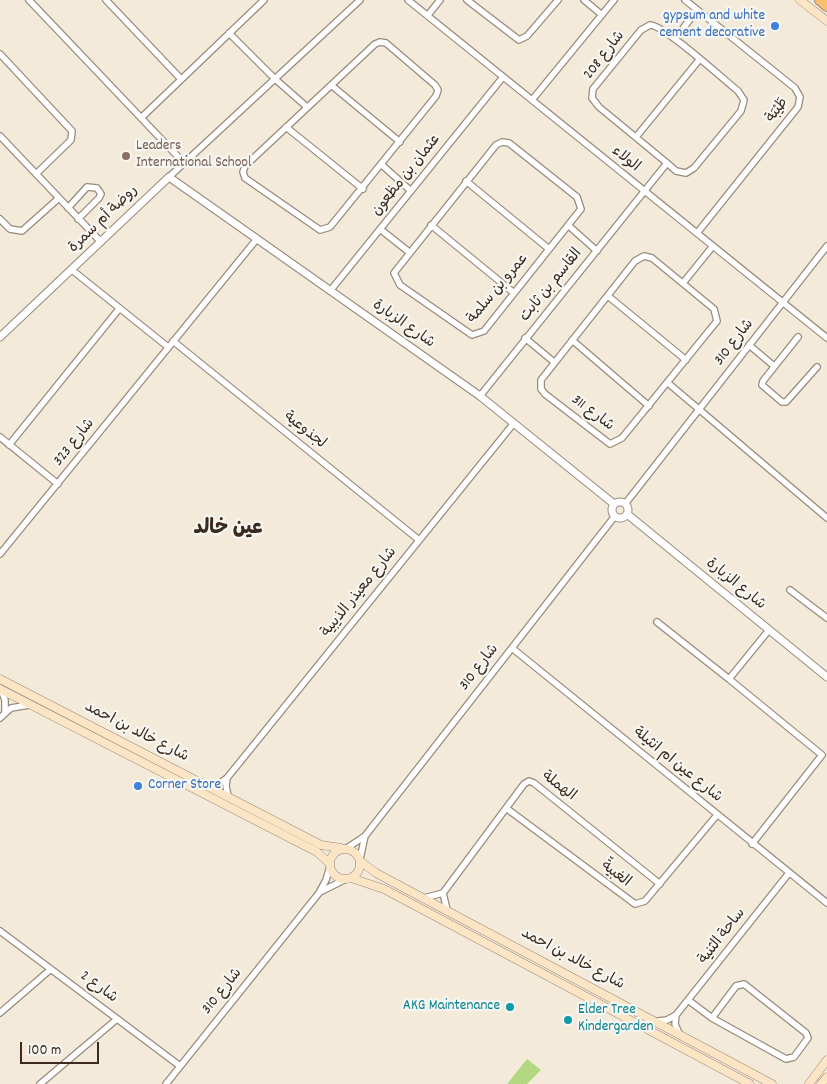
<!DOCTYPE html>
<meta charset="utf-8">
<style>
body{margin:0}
#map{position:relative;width:827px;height:1084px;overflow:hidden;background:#f4eada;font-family:Dekko,sans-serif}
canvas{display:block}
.scale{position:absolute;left:20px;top:1042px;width:79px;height:22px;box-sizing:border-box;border:2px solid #3b2a1e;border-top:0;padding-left:6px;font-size:15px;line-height:18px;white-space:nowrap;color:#3b2a1e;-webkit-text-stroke:4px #f6f6f2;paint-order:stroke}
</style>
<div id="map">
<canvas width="827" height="1084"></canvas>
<div class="scale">100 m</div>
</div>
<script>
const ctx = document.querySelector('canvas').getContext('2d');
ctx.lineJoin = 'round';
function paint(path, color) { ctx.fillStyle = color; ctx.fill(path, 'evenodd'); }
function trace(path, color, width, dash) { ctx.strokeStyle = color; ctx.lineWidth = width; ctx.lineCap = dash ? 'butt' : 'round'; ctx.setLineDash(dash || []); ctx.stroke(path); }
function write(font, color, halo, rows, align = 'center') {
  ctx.font = font + ' Dekko,"Playpen Sans Arabic",sans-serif'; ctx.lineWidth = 4.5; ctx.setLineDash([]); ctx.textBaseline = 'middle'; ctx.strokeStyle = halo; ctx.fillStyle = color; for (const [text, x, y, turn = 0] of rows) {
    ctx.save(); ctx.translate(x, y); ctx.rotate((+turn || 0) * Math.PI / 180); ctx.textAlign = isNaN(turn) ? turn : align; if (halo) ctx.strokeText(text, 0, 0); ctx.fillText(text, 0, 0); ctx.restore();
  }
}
paint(new Path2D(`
 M527,1059l14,11 -14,14h-20z`), '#b2d982');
const minor = new Path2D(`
 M29,0l155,163
 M106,0l75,79
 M408,0l419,338
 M467,0l52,40 8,-4 31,-36
 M584,0l18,15
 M685,0l110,88 5,9 -2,10 -101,126
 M428,15l12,-15
 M650,25c14,0 73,54 88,66l6,9 -3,11 -47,57 -8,5 -10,-2 -9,-8 -68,-56 -7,-9 1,-9 48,-59z
 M229,33l46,46 32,28
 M675,39l22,-29
 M380,42l6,1 49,42 3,5 -2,6 -106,131 -10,3 -75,-52 -2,-6 2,-6 130,-122z
 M0,54l72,77 -1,9 -35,34
 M331,85l69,57
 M532,100l82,-100
 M141,118l123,-118
 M286,127l77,62
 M0,136l101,106
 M636,137l63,-77
 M502,142l7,1 68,54 4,12 -97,122 -12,4 -72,-50 -6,-12 102,-128z
 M382,165l29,26
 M169,177l191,-177
 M466,181l83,68
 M68,208l19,-21 10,1 4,6 -2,4 -21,21
 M0,219l10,10 12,2 37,-33
 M431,225l83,68
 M569,226l28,25
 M380,229l29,23
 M644,256l8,2 62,51 3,12 -95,117 -12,6 -65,-50 -4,-5v-9l94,-119z
 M72,270l96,77
 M683,283l30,-37
 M330,291l173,-214
 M608,296l78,64
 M798,337l-35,44 -1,4 20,17h4l31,-35
 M525,338l29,24
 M572,340l77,66
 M173,341l246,199
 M749,345l25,21
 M668,383l159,135
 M480,396l187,-233
 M0,437l58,47
 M9,445l110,-136
 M625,504l202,-258
 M0,554l256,-314
 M790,590l37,28
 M657,622l72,57
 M512,648l315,255
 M1,689l4,11v12
 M0,718l11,-10 18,-3
 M227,778l-1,8 2,10
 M209,786l10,-2 8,-6 287,-355
 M506,808l129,96 10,-3 72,-86
 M752,844l70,-89 -93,-76 40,-49
 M347,848l18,-12 250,-320
 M360,859l5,-23
 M320,892l26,-13
 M443,893l4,17
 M424,898l19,-5 81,-109 5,-3 5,2 126,101
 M0,931l180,135
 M688,1000l24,18 74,41 8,-2 14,-19 -2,-5 -62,-49 -8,2 -24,32
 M0,1013l51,-44
 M676,1015l-1,9 4,9
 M658,1021l9,-1 9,-5 113,-142
 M40,1084l77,-65
 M166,1084l153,-191 7,-13 4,-14`);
const tertiary = new Path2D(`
 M0,337l169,-160 311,219 134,108
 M612 510a8 8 0 1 1 16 0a8 8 0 1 1-16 0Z
 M627,514l200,163`);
const secondary = new Path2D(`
 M800,0l27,21
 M0,679l321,166 20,3
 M0,689l317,163 12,11
 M330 864a15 15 0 1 1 30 0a15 15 0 1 1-30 0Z
 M360,861l16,12 396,211
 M351,878l33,11 366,195
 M809,1084l18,-24
 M821,1084l6,-7`);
const motorway = new Path2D(`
 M820,0l7,6`);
trace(minor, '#988a7c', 8);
trace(tertiary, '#988a7c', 9);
trace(secondary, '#988a7c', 9);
trace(motorway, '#988a7c', 12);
trace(minor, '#fff', 5.5);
trace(tertiary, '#fff', 7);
trace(secondary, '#fce5c4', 8);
trace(motorway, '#f8bf6c', 10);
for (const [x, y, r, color] of [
 [775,26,5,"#3f7fe0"],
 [126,156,5,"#8d6e63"],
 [138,786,5,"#3f7fe0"],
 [510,1007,5,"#0f9aa8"],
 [568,1020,5,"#0f9aa8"]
]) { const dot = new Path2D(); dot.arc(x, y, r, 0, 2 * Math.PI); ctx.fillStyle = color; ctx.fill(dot); trace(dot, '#f6f6f2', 2); }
write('15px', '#366cbe', '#f6f6f2', [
 ["gypsum and white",765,17],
 ["cement decorative",765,34],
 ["Corner Store",148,786,"left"]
], 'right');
write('15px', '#3b2a1e', '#f6f6f2', [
 ["شارع 208",605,56,-52],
 ["طَيْبَة",778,111,-53],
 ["الولاء",625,160,39],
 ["عثمان بن مظعون",407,176,-51],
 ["روضة أم سمرة",104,220,-44],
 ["القاسم بن ثابت",552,286,-51],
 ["عمرو بن سلمة",499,289,-50],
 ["شارع الزبارة",403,325,35],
 ["شارع 310",735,343,-52],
 ["شارع 311",592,414,37],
 ["لجذوعية",304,431,39],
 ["شارع 323",75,443,-51],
 ["شارع الزبارة",735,585,39],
 ["شارع معيذر الذيبية",360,593,-51],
 ["شارع 310",480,668,-52],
 ["شارع خالد بن احمد",136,733,27],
 ["شارع عين ام انثيلة",677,766,39],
 ["الهملة",558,787,37],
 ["الغبيةّ",615,875,37],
 ["ساحة الثنية",723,937,-52],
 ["شارع خالد بن احمد",572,960,28],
 ["شارع 2",98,988,37],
 ["شارع 310",223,992,-51]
]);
write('15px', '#785e54', '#f6f6f2', [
 ["Leaders",136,147],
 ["International School",136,164]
], 'left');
write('15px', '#0d838f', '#f6f6f2', [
 ["AKG Maintenance",500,1007],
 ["Elder Tree",578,1011,"left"],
 ["Kindergarden",578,1028,"left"]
], 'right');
write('bold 20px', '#3b2a1e', '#f6f6f2', [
 ["عين خالد",228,530]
]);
</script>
